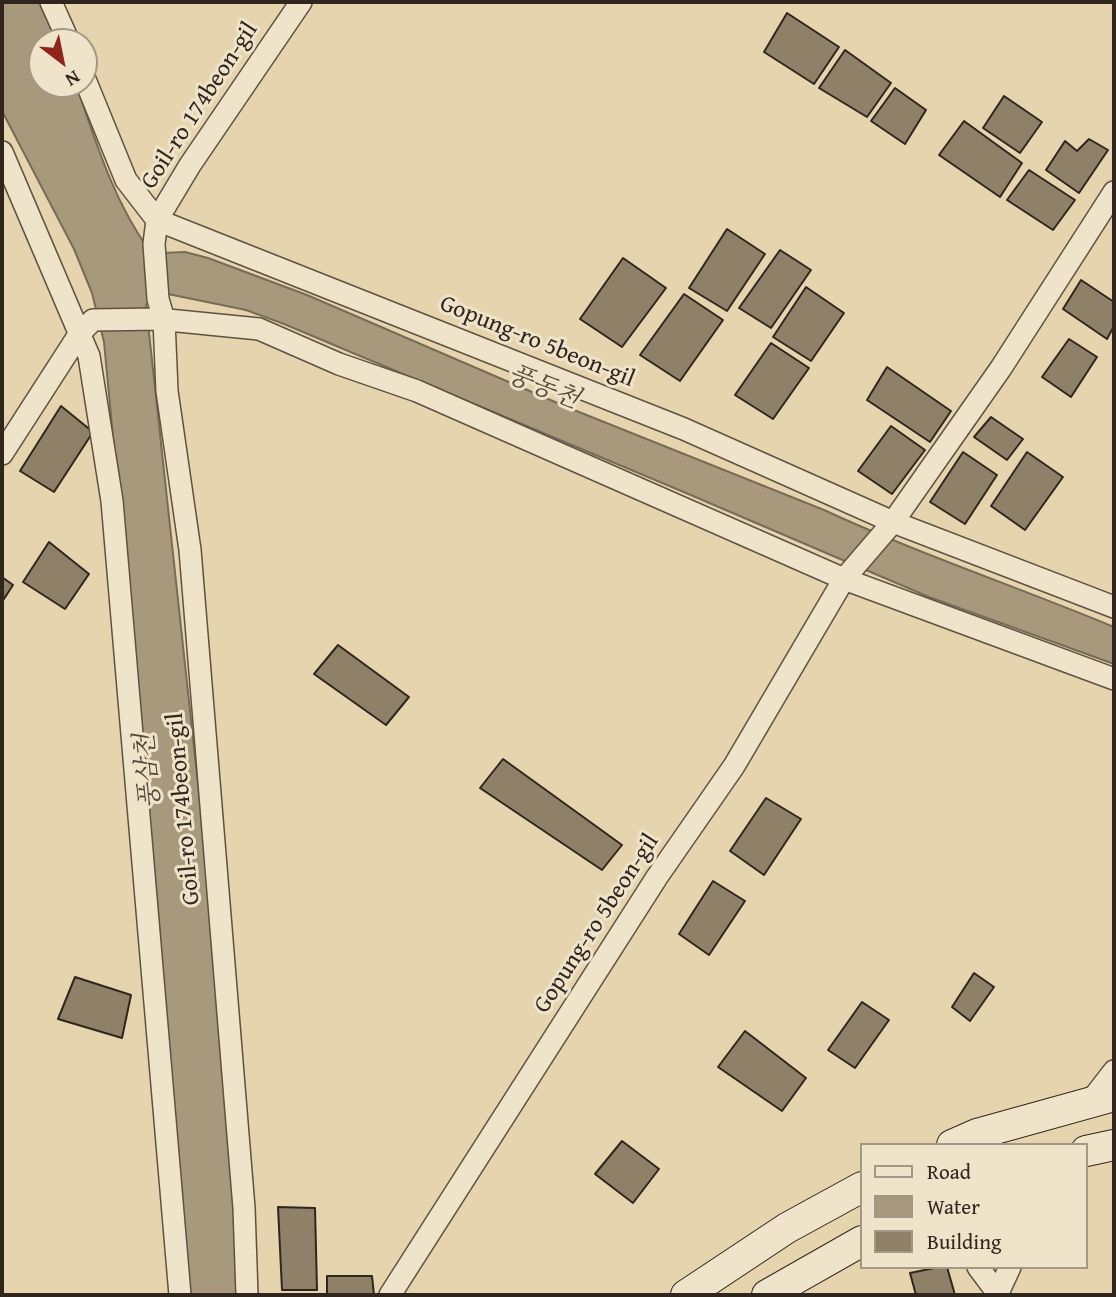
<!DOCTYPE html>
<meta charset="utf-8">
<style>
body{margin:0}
#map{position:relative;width:1116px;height:1297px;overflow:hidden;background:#e6d4ae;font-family:"Gentium Book Plus",serif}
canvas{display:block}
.frame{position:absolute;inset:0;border:4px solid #31261d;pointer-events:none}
.legend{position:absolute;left:860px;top:1143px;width:228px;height:126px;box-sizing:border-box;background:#efe3ca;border:2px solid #a39785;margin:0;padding:9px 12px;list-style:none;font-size:21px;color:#31261d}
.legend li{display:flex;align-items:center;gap:14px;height:35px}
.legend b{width:35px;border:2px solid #a39785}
.north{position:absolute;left:28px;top:28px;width:70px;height:70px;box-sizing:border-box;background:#efe3ca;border:2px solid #a39785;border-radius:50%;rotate:148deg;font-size:19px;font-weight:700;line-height:28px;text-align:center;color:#31261d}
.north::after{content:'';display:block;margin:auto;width:24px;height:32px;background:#8f2418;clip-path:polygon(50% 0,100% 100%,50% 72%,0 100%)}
</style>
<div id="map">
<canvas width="1116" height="1297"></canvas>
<div class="frame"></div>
<ul class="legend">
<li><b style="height:9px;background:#efe3ca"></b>Road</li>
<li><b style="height:19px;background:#a8997d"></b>Water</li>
<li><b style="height:19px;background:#8f8068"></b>Building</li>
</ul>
<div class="north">N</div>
</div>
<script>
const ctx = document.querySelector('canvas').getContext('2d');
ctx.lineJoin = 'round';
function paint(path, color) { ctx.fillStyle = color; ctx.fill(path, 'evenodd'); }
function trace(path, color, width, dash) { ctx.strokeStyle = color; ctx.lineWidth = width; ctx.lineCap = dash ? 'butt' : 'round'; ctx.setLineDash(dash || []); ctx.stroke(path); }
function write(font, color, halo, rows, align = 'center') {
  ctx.font = font + ' "Gentium Book Plus","Noto Serif KR",serif'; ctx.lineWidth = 6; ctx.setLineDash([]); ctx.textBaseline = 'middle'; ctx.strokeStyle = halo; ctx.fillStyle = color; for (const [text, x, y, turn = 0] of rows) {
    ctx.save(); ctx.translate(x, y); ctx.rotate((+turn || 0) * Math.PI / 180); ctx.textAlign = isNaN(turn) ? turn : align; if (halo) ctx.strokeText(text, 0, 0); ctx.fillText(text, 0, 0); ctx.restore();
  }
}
const water = new Path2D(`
 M2,2h37l20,40h-17v42h34c20,58 37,116 73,166l13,3 23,-1 23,6 99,37 262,113 255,102c95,44 194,77 290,117v37l-185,-67 -243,-104 -402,-169 -38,-14 -83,-17 -10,3 -7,9 56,516 40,474h-50l-3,-5 -32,-390 -53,-558 -12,-49 -18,-44 -72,-138z`);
paint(water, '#a8997d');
trace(water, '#786b57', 2);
const building = new Path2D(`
 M787,13l52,34 -25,37 -50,-32z
 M845,50l46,33 -24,34 -48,-29z
 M895,88l31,22 -21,34 -34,-23z
 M1004,96l38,26 -22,31 -37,-25z
 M964,121l58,42 -22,34 -61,-42z
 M1089,139l19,11 -29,43 -33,-23 19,-29 12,10z
 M1029,170l46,30 -22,30 -46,-30z
 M727,229l38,25 -38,57 -38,-23z
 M780,250l31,20 -40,58 -32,-20z
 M623,258l43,30 -44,59 -42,-28z
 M1081,280l33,22v24l-7,13 -44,-30z
 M806,287l38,26 -33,48 -38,-24z
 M684,294l39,26 -43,61 -40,-26z
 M1069,339l28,18 -26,40 -29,-20z
 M771,343l38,25 -36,51 -38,-24z
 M887,367l64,44 -21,31 -63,-42z
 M61,406l32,26 -39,60 -34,-21z
 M991,417l32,22 -16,21 -33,-23z
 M891,426l34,24 -33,44 -34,-23z
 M963,452l34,23 -32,49 -35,-22z
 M1027,452l36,25 -38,53 -34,-24z
 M49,542l40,32 -24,35 -42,-27z
 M2,577l11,8 -11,17z
 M338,645l71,52 -23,28 -72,-51z
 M503,759l119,86 -20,25 -122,-82z
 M766,798l35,21 -37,56 -34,-24z
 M713,881l32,20 -36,54 -30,-21z
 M974,973l20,14 -24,34 -18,-14z
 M75,977l56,18 -9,43 -64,-19z
 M862,1002l27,18 -34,48 -27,-18z
 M745,1031l61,47 -24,33 -64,-44z
 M622,1141l37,28 -26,34 -38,-29z
 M278,1207l37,1 2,82h-35z
 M939,1267h8l8,28h-39l-6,-22z
 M327,1276h45l2,19h-47z`);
paint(building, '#8f8068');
trace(building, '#31261d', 2);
const street = new Path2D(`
 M51,2l18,40
 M84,77l42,103 31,40
 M2,152l87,204 23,145 68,794
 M157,220l527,209 209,93 221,85
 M2,454l78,-121 13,-13 65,-1 101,10 80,35 78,27 427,188 270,100
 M1090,1102l24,-31
 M978,1267l21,28
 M998,1293l12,-26
 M247,1295l-3,-87 -54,-658 -23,-159 -3,-71 -6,-21 -4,-55 3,-24 33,-55 111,-163
 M390,1295l267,-418 77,-111 110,-187 49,-57 108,-154 113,-176`);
const secondary = new Path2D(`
 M952,1145l25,-11 137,-38
 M1086,1151l28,-6
 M686,1295l101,-67 75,-41
 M767,1295l95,-54`);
trace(street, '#5e5241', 24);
trace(secondary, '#31261d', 32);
trace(street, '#efe3ca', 21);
trace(secondary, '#efe3ca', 30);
write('24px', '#31261d', '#efe3ca', [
 ["Goil-ro 174beon-gil",200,106,-57],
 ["Gopung-ro 5beon-gil",537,342,22],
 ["Goil-ro 174beon-gil",184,809,-95],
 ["Gopung-ro 5beon-gil",597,924,-57]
]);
write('italic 26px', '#55483a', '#efe3ca', [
 ["풍동천",543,388,22],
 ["풍삼천",149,771,-95]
]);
</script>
